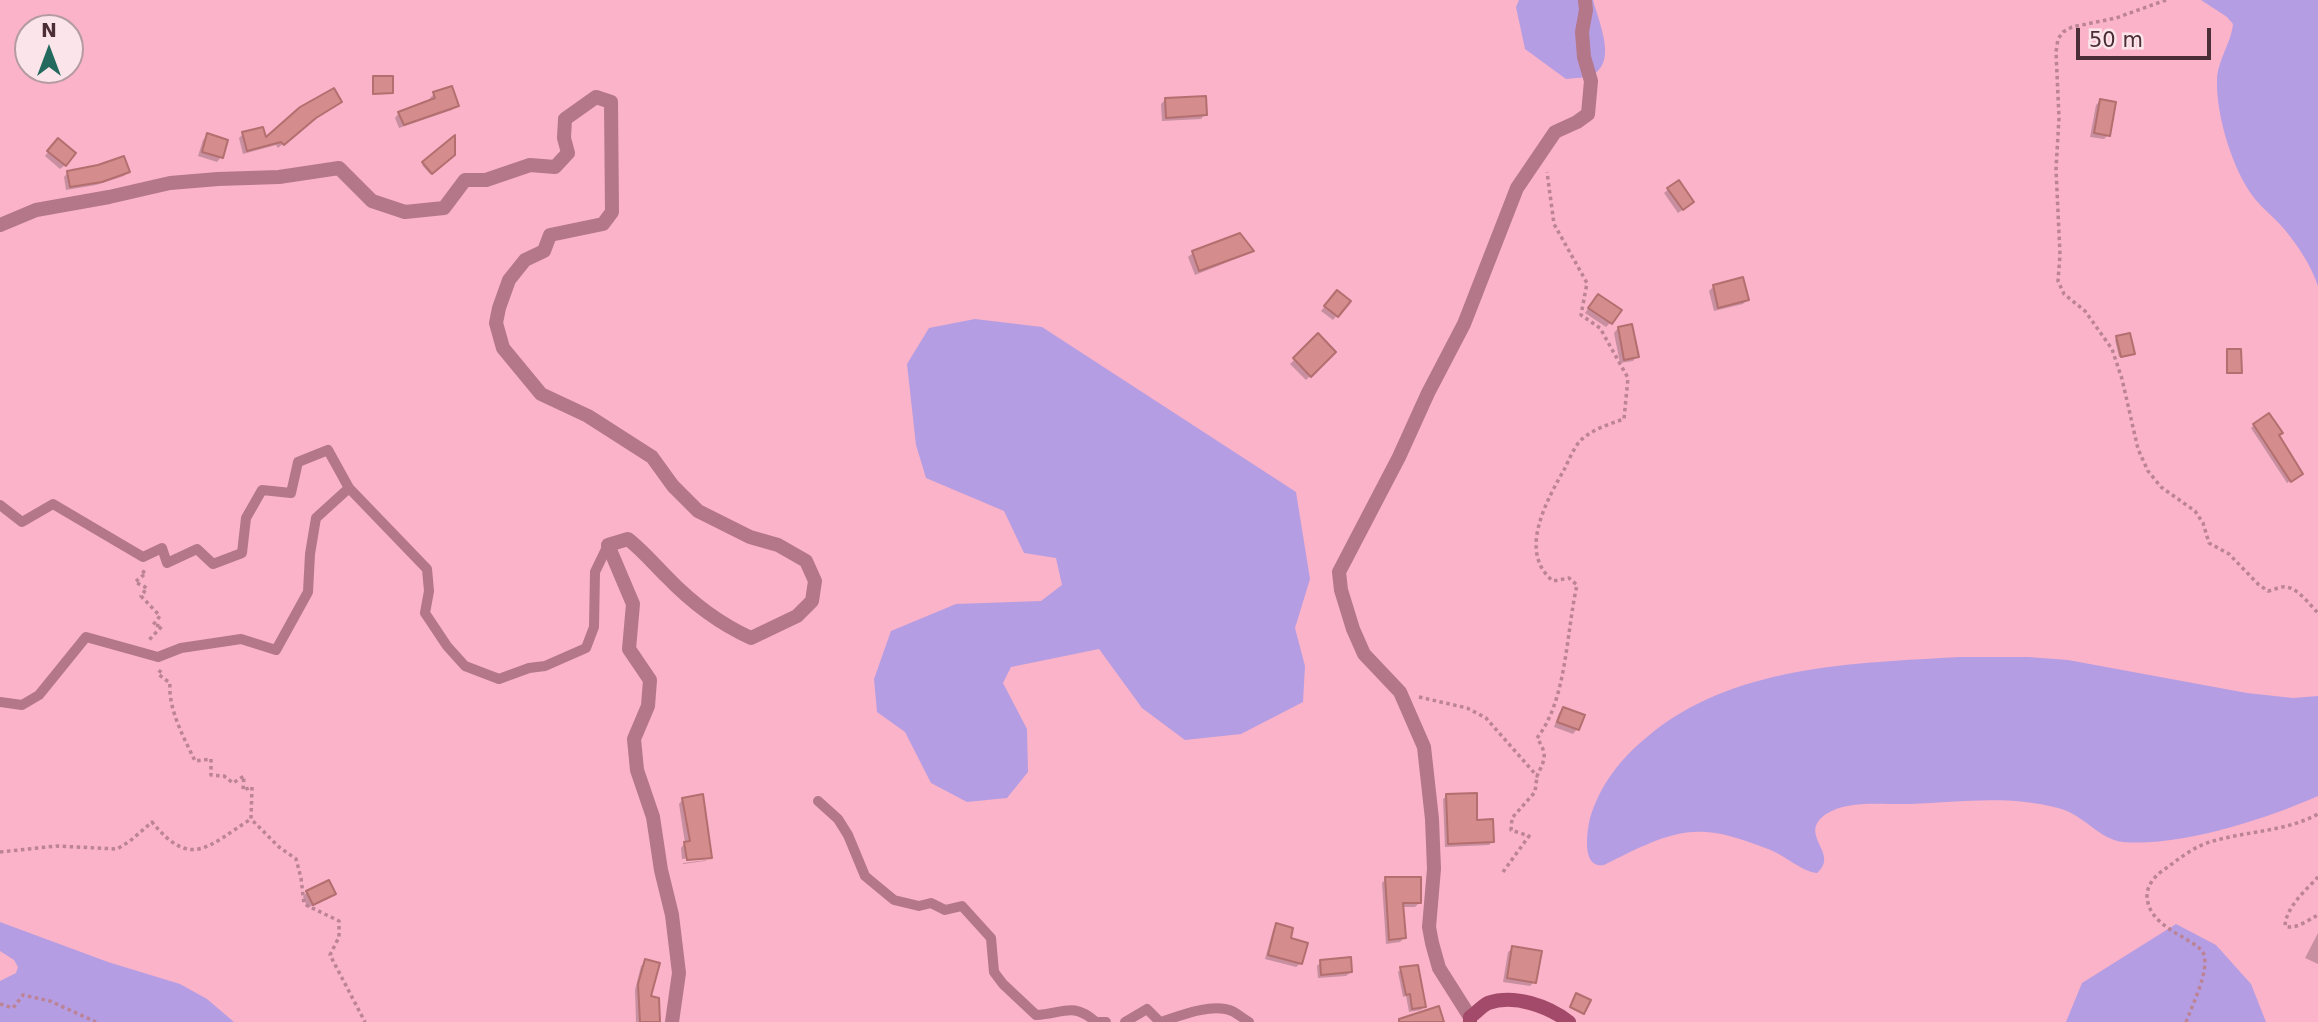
<!DOCTYPE html>
<style>
body{margin:0}
#map{position:relative;width:2318px;height:1022px;overflow:hidden;background:#fab3c8;font-family:"DejaVu Sans",sans-serif}
canvas{display:block}
.north{position:absolute;left:14px;top:14px;width:70px;height:70px;box-sizing:border-box;background:#fbe4ea;border:2px solid #b49ba2;border-radius:50%;rotate:0deg;font-size:19px;font-weight:700;line-height:28px;text-align:center;color:#4a2d36}
.north::after{content:'';display:block;margin:auto;width:24px;height:32px;background:#23695d;clip-path:polygon(50% 0,100% 100%,50% 72%,0 100%)}
.scale{position:absolute;left:2076px;top:28px;width:135px;height:32px;box-sizing:border-box;border:4px solid #4a2d36;border-top:0;padding-left:9px;font-size:21px;line-height:24px;white-space:nowrap;color:#4a2d36;-webkit-text-stroke:5px #fbe4ea;paint-order:stroke}
</style>
<div id="map">
<canvas width="2318" height="1022"></canvas>
<div class="north">N</div>
<div class="scale">50 m</div>
</div>
<script>
const ctx = document.querySelector('canvas').getContext('2d');
ctx.lineJoin = 'round';
function paint(path, color) { ctx.fillStyle = color; ctx.fill(path, 'evenodd'); }
function trace(path, color, width, dash) { ctx.strokeStyle = color; ctx.lineWidth = width; ctx.lineCap = dash ? 'butt' : 'round'; ctx.setLineDash(dash || []); ctx.stroke(path); }
paint(new Path2D(`
 M1519,0h74c5,20 24,60 1,74 -7,4 -19,4 -28,5l-41,-30 -9,-42z
 M2201,0h117v286c-7,-21 -20,-40 -33,-56 -9,-11 -21,-20 -30,-31 -22,-27 -39,-84 -38,-118 0,-20 14,-37 16,-57l-6,-7z
 M975,319l67,8 254,165 14,87 -15,49 10,38 -2,36 -62,32 -56,6 -43,-32 -43,-59 -88,18 -8,16 24,46 1,43 -21,26 -40,4 -36,-19 -26,-51 -28,-20 -3,-33 17,-48 65,-27 85,-3 21,-16 -6,-27 -32,-5 -20,-42 -78,-33 -10,-33 -9,-81 22,-36z
 M1960,657h68l40,3 179,33 46,5 25,-2v100c-52,23 -138,51 -195,46 -25,-3 -38,-27 -65,-34 -49,-13 -99,-6 -148,-4 -26,1 -61,-5 -84,10 -30,21 15,39 -9,59 -17,-2 -32,-18 -49,-24 -19,-7 -42,-16 -62,-17 -36,-3 -71,18 -102,33 -23,4 -17,-33 -14,-47 10,-33 30,-59 57,-81 85,-72 207,-74 313,-80z
 M0,922l108,40 72,22 27,15 27,23h-234v-41l16,-8 2,-6 -4,-7 -14,-9z
 M2176,924l40,21 35,39 15,38h-200l16,-39z`), '#b59de3');
paint(new Path2D(`
 M434,94l23,12 -5,4 -53,18 -4,-10 4,-5 32,-12 -1,-3z
 M1165,100l40,14 -4,5 -39,2 -1,-17z
 M2100,101l8,34 -4,4 -14,-2 6,-32z
 M309,121l-31,27 -2,-3 -33,9 -4,-16 4,-4 22,7z
 M208,135l13,22 -4,5 -19,-6 5,-16z
 M453,139v15l-23,20 -8,-9z
 M54,145l11,20 -5,4 -15,-13z
 M98,167l30,4 -4,5 -28,9 -30,5 -2,-13 4,-5z
 M1669,189l19,17 -10,7 -14,-20z
 M1239,235l13,15 -4,4 -53,21 -7,-18 5,-4z
 M1713,287l34,13 -4,4 -29,7 -5,-20z
 M1333,296l16,5 -16,19 -12,-9z
 M1594,300l16,23 -4,4 -21,-14z
 M1618,328l19,28 -4,5 -13,2 -6,-30z
 M1318,336l16,16 -28,28 -16,-16z
 M2117,338l14,17 -12,2 -4,-17z
 M2227,351l13,21 -2,2h-12z
 M2254,425l23,11 21,41 -11,6 -36,-55z
 M1564,709l13,20 -4,5 -19,-7 5,-14z
 M1447,796l46,45 -4,4 -44,2 -2,-48z
 M683,799l27,58 -3,2v-3l-25,3 -1,-11 4,-5 -6,-39z
 M707,860l-2,1 -22,3v-1z
 M1386,879l34,23 -5,5h-13l2,31 -4,4 -14,2 -4,-61z
 M307,892l26,1 -25,15 -5,-11z
 M1277,925l12,15 12,23 -5,4 -31,-8 8,-29z
 M2318,933v31l-13,-6z
 M1513,948l21,34 -4,4 -27,-4 5,-30z
 M646,961l3,37 10,24h-23l-1,-32 6,-24z
 M1321,962l30,10 -5,4 -28,2 -1,-12z
 M1401,969l23,37 -3,4 -12,2 -3,-16 -3,1 -5,-25z`), '#0003');
const building = new Path2D(`
 M373,76h20v17l-20,1z
 M452,86l7,20 -55,19 -6,-13 37,-14 -2,-6z
 M334,88l8,14 -26,16 -32,27 -3,-3 -34,9 -5,-19 21,-5 3,10 34,-30z
 M1206,96l1,19 -41,3 -1,-20z
 M2100,99l16,3 -6,34 -16,-3z
 M207,133l21,7 -5,18 -21,-6z
 M455,135v20l-23,19 -10,-12z
 M58,138l18,15 -10,13 -19,-15z
 M124,156l6,16 -28,10 -32,5 -3,-16 31,-6z
 M1679,180l15,22 -11,8 -16,-22z
 M1240,233l14,18 -55,20 -7,-20z
 M1743,277l6,23 -31,8 -5,-23z
 M1337,290l14,11 -13,16 -14,-11z
 M1598,294l24,16 -10,14 -24,-16z
 M1632,324l7,33 -15,3 -6,-33z
 M1318,333l18,19 -25,25 -18,-19z
 M2130,333l5,21 -14,3 -5,-21z
 M2227,349h14l1,24h-15z
 M2269,413l14,20 -4,2 24,39 -12,8 -38,-58z
 M1563,707l22,8 -6,15 -22,-8z
 M1477,793v27l16,-1 1,23 -46,2 -2,-50z
 M703,794l9,64 -25,2 -3,-18 6,-1 -8,-43z
 M1385,877h36v26h-18l3,35 -17,2z
 M329,880l7,14 -23,11 -7,-14z
 M1276,923l17,5 -2,10 17,5 -6,21 -34,-9z
 M1512,946l30,5 -6,32 -29,-5z
 M1351,957l1,15 -31,3 -1,-15z
 M645,959l15,4 -9,33 8,2 1,24h-20l-2,-38z
 M1418,965l8,42 -14,2 -2,-15 -4,1 -6,-28z
 M1576,993l15,7 -7,14 -14,-7z
 M1439,1006l5,16h-45v-3z`);
paint(building, '#d48d8c');
trace(building, '#b36f6f', 2);
trace(new Path2D(`
 M2166,0l-50,18 -44,9 -9,5 -5,7 -2,13 3,66 -3,51 4,86 -2,26 6,13 21,17 27,38 10,30 16,70 10,22 13,16 34,24 8,12 6,20 20,11 29,30 10,7c6,-1 12,-5 18,-4 12,1 24,18 32,26
 M142,571l4,2 -11,9 12,6 -6,8 19,20 -7,9 9,1 -13,14
 M161,670l-3,4 12,9c-2,26 14,55 25,78l16,-2v16l13,1 9,7 11,-7 -1,14 9,-3 -1,32 28,28 17,12 5,19 3,26 35,17v16l-9,18 35,67
 M1419,697l48,11 19,10 51,58c8,-17 11,-21 0,-38 30,-38 29,-105 40,-153l-8,-7 -16,3c-36,-29 -6,-81 12,-113 4,-8 9,-21 16,-28 12,-11 28,-16 43,-21l4,-41 -28,-50 -19,-13 6,-32 -33,-59 -7,-52
 M0,852l56,-6 61,3 13,-8 22,-19c39,48 56,24 99,-3
 M1503,872l26,-36 -18,-6 1,-12 23,-26 2,-16
 M2318,877c-12,13 -32,30 -33,49 11,4 23,-6 33,-11
 M0,1004l13,4 10,-13 27,6 46,21
 M2186,1022c6,-16 23,-50 18,-67 -4,-16 -56,-25 -57,-59 0,-13 11,-23 21,-29 13,-10 26,-20 42,-25 35,-11 75,-10 108,-28`), '#bb8394', 3.5, [3.5, 3.5]);
trace(new Path2D(`
 M0,505l22,17 31,-18 90,53 19,-9 5,15 30,-14 16,15 29,-11 4,-35 16,-28 29,3 7,-31 30,-12 21,38 78,81 2,22 -4,22 22,33 18,20 34,13 30,-11 16,-2 41,-18 8,-21 1,-55 13,-27
 M0,702l22,3 17,-10 47,-58 72,20 23,-9 60,-9 35,11 32,-58 2,-38 6,-36 33,-30
 M818,801l20,18 10,16 17,41 29,24 25,6 12,-3 14,7 17,-4 29,32 3,34 9,12 33,31c27,-1 36,-14 60,7h10
 M1125,1022l22,-13 13,13
 M1161,1022c20,-7 53,-20 73,-10 5,3 10,7 15,10`), '#b47689', 10);
trace(new Path2D(`
 M0,225l36,-15 73,-13 61,-14 48,-4 61,-2 60,-9 33,33 33,11 39,-4 21,-28h21l44,-15 25,2 13,-14 -4,-15 1,-19 31,-22 15,5 1,110 -9,12 -53,11 -6,16 -19,9 -16,20 -10,28 -3,15 7,25 38,46 47,22 64,41 21,29 25,25 52,26 28,8 28,16 9,20 -3,20 -15,15 -46,22c-33,-15 -59,-35 -84,-61 -13,-13 -24,-26 -39,-38l-20,6 25,59 -4,45 21,31 -2,26 -14,33 3,31 16,47 8,53 11,45 7,58 -7,49
 M1470,1017l-31,-49 -7,-25 -3,-16 5,-58 -2,-50 -8,-72 -24,-55 -36,-38 -11,-25 -12,-39 -2,-18 60,-115 29,-64 36,-69 53,-136 38,-56 22,-10 11,-8 3,-33 -7,-24 -2,-25 4,-22 -1,-10`), '#b47689', 14);
trace(new Path2D(`
 M1470,1022v-5c6,-4 12,-11 18,-14 27,-9 60,3 81,19`), '#a34969', 14);
</script>
